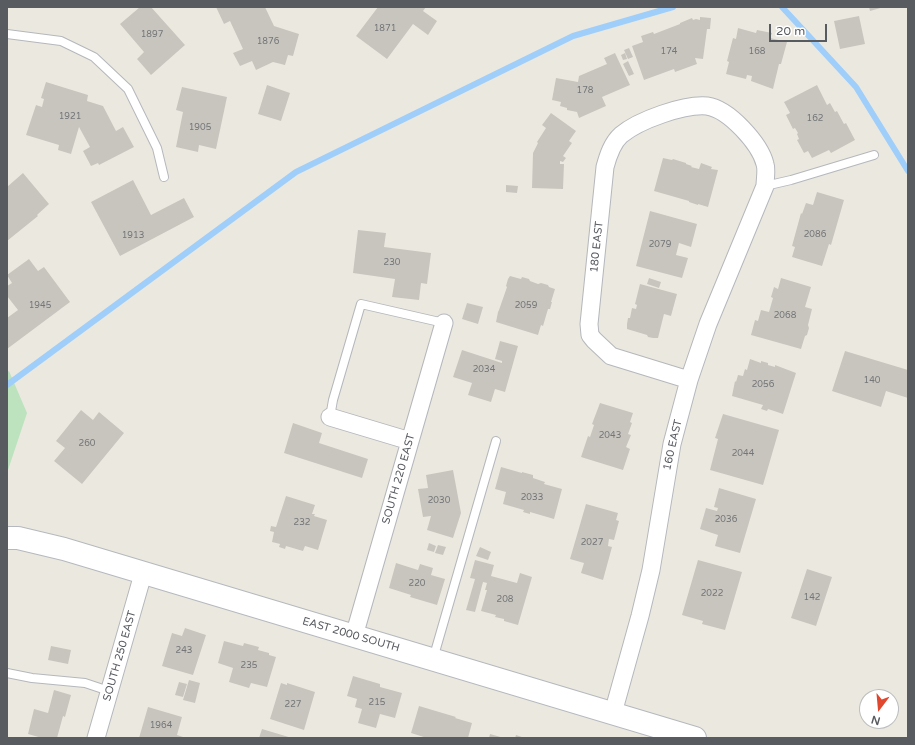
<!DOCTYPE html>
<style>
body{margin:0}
#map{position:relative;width:915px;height:745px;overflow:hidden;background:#ebe9df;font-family:"Varela Round",sans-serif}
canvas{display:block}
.frame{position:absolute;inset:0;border:8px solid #585b60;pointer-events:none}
.north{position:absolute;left:859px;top:689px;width:40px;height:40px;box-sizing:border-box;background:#fff;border:1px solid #bcbdbf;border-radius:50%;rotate:196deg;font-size:11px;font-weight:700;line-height:16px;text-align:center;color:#585b60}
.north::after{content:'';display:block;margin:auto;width:14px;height:18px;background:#e1462f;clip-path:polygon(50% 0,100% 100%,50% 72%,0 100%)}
.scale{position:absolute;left:769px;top:24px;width:58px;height:18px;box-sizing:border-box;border:2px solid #585b60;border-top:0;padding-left:5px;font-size:12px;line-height:14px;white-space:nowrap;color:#585b60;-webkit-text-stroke:3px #fff;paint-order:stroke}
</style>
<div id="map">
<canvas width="915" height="745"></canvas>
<div class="frame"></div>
<div class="north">N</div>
<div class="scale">20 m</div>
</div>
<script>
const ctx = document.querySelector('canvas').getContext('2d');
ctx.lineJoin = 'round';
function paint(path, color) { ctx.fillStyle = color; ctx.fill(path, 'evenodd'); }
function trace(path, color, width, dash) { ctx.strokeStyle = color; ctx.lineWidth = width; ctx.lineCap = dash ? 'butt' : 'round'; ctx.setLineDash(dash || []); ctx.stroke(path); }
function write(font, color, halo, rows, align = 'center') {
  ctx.font = font + ' "Varela Round",sans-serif'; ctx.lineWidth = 3.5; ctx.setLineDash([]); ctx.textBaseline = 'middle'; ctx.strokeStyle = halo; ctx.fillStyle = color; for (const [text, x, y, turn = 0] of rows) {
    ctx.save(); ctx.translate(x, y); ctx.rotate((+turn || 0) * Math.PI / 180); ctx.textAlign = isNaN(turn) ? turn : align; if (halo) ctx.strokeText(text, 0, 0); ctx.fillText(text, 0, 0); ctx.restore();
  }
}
paint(new Path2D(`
 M9,371l18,42 -20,60v-101z`), '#bce2be');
trace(new Path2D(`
 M782,7l74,80 52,84
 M7,385l289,-213 277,-136 100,-29`), '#9fcefb', 6);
paint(new Path2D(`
 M140,7h11l34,38 -34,30 -14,-16 7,-7 -24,-28z
 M216,7h49l9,19 25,8 -6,22 -5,-1 -3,10 -12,-3 -17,8 -4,-9 -12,5 -7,-13 10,-4 -13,-28 -6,3z
 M378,7h48l-3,4 14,10 -9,14 -15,-11 -26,35 -31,-23z
 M869,7h15l-14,4z
 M859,16l6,28 -25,5 -6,-28z
 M700,17l11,1 -1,11h-3l-4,30 -8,-1 2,6 -22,8 -1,-3 -30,11 -12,-34 11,-4 -2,-6 12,-4 1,2 26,-10v-1l12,-5 1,2 3,-1 4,1z
 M738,28l18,5 1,-3 15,3 -2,5 17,4 -6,22h-2l-6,25 -22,-8 1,-5 -5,-1 -1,4 -20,-5 3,-12 -2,-1 6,-23 3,1z
 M629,48l4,9 -5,2 -4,-9z
 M615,53l15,32 -28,12 4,9 -27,12 -2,-6 -10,-2v-2l-7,-2 1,-4 -9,-2 4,-22 22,4 1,-6 28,-12 -3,-6z
 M625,53l2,6 -4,1 -2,-5z
 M628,61l6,13 -5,2 -6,-12z
 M46,82l42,13 -1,6 16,5 13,25 7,-4 11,20 -35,18 -1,-2 -7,3 -8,-15 7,-4 -11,-20 -8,27 -13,-4 1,-5 -33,-10 10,-30 6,2 2,-8 -3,-1z
 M267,85l23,8 -9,28 -23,-7z
 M817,85l10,20 3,-2 5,9 2,-1 7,13 2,-1 9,17 -24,13 -2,-3 -17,8 -4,-7 -4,2 -7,-13 2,-1 -2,-5 1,-1 -3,-5 -2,1 -7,-14 4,-2 -6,-11z
 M182,87l45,10 -11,52 -17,-4 -1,7 -22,-5 7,-35 -7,-2z
 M551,113l25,18 -7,10 3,2 -9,13 3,2 -3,4 -3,-1v3h4l-1,25 -31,-1 1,-35 5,-10 -1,-1 9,-14 -4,-3z
 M663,158l9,2 1,-1 13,4v1l6,2 -1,1 8,2 2,-6 11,4 -1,2 7,1 -10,37 -10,-3v1l-9,-3v-1l-35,-10z
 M23,173l26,31 -12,11 1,1 -31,25v-54z
 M133,180l18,35 33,-17 10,19 -74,39 -29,-54z
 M506,185l12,1 -1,7 -11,-1z
 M817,192l27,8 -13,45 -2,-1 -7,22 -30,-9 3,-10 -3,-1 9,-33 1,1 4,-11 7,2z
 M650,211l47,13 -6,23 -12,-4 -3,12 12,3 -6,20 -46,-12z
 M358,230l28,3 -2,14 47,6 -4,31 -6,-1 -2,17 -27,-3 3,-18 -42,-6z
 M29,259l9,12 6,-4 26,35 -63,47v-31l11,-8 -11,-14v-10l5,-3 -5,-8z
 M510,276l11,3 1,-2 7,2 1,2 8,3 3,-1 7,2 1,2 6,2 -4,13h1l-2,7h-2l-5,17 -2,-1 -3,10 -42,-13 2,-10 1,-2 8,-23 -1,-1 2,-7z
 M649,278l12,4 -2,6 -12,-4z
 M781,278l30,9 -6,20 7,2 -4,16 1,3 -2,7 -2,1 -4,13 -50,-14 4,-15 3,1 3,-11 8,2 4,-14 -2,-1 3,-10 4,2z
 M640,284l37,10 -6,22 -7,-2 -6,24h-5l-5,-1 -1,-2 -20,-6v-5l1,-6h2l2,-10 4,1 1,-4 -2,-1z
 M467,303l16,4 -5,17 -16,-5z
 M500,341l18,5 -13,46 -10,-3 -4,13 -23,-7 4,-12 -19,-6 9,-27 40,13v-2l-7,-2z
 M845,351l63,19v28l-22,-7 -5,16 -49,-16z
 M750,359l11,4v-2l7,2v2l7,2v-2l21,8 -13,41 -15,-5 -1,2 -6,-2 2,-4 -31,-9 3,-15 1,1 2,-7 5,1 2,-7 2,1z
 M600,403l33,10 -3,9 2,1 -4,11 3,1 -5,12 4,2 -7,21 -42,-13 7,-21 2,1 4,-12 -2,-1z
 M81,410l12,10 6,-8 25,21 -42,51 -28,-23 11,-13 -9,-7z
 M723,414l56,16 -16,55 -53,-15 8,-31 -3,-1z
 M293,423l29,10 -3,10 49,16 -6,19 -78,-25z
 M501,467l21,6v-1l11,3v3l12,4 -1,2 18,5 -8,30 -24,-7v2l-7,-2 1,-2 -21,-6 3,-12 -11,-3z
 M453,470l8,43 -8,25 -26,-8 4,-14 -8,1 -5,-28 10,-1 -2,-13z
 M719,488l37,11 -16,54 -25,-7 3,-11 -18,-6 6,-21 11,3 1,-3 -4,-1z
 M286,496l29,9 -3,9h3l-1,2 13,4 -9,30 -13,-4 -2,5 -17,-5 -1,3 -6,-2 1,-3 -8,-2 2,-10 -4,-1 1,-5 5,1z
 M586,504l32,9 -2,7 3,1 -5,19 -5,-1 -1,7 4,1 -9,33 -22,-7 3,-10 -14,-4z
 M429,543l7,3 -2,6 -7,-2z
 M438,545l8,2 -3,8 -8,-2z
 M480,547l11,5 -3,8 -12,-4z
 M475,560l19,5 -3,11 26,7 3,-10 12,4 -14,48 -14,-4v-2l-9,-2 1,-2 -15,-4 6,-21h-2l2,-7 -4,-1 -8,30 -9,-2 9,-31 -5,-1z
 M698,560l44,12 -17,58 -23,-6 1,-3 -21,-6z
 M396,563l22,7 2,-6 13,4 -2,7 14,4 -8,26 -27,-8 1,-2 -22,-7z
 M807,569l25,8 -16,49 -25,-8z
 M185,628l21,7 -13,40 -31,-9 10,-33 10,3z
 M224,641l19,5 1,-3 15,4 -1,3 11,3v2l7,2 -9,30 -16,-4 -2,5 -20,-6 4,-14 -15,-5z
 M51,646l20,4 -3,14 -20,-4z
 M353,676l27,8v3l22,6 -7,25 -15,-4 -4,14 -18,-5 4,-14 -7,-2 2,-8 -10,-3z
 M189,680l11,3 -5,20 -12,-3z
 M179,682l8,2 -4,13 -8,-2z
 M281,683l6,2v-2l28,9 -11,38 -34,-11z
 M54,690l17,5 -6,22 -2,-1 -6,22h-15l-14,-4 6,-25 14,4z
 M419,706l37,11 -1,1 17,5 -4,15h-41l-16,-5z
 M148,707l34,10 -5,18 6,2v1h-44z
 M262,729l30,9h-33z
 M490,734l14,4h-15z
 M516,735l9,3h-10z`), '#c8c5bf');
const lane = new Path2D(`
 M7,34l54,7 33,16 34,32 29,59 7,29
 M765,186l26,-6 83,-25
 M330,417l3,-17 28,-96 83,19
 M433,659l63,-218
 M7,673l25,5 53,5 24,8`);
const street = new Path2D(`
 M330,417l80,24
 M354,636l90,-313
 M613,713l27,-97 11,-46 21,-126 17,-64 19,-56 57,-138c0,-7 2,-16 0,-22 -5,-20 -36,-55 -58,-58 -23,-2 -68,14 -86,29 -9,8 -13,21 -16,32l-16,157 1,11 4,5 17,16 78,24
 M96,738l47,-164`);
const secondary = new Path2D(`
 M7,538h11l46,11 631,189`);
trace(lane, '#b5b7bc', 10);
trace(street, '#b5b7bc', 19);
trace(secondary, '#b5b8be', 24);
trace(lane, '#fff', 8);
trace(street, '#fff', 17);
trace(secondary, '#fff', 22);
write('9px', '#747678', null, [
 ["1871",385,29],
 ["1897",152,35],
 ["1876",268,42],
 ["174",669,52],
 ["168",757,52],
 ["178",585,91],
 ["1921",70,117],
 ["162",815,119],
 ["1905",200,128],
 ["2086",815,235],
 ["1913",133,236],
 ["2079",660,245],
 ["230",392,263],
 ["1945",40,306],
 ["2059",526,306],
 ["2068",785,316],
 ["2034",484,370],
 ["140",872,381],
 ["2056",763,385],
 ["2043",610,436],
 ["260",87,444],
 ["2044",743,454],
 ["2033",532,498],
 ["2030",439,501],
 ["2036",726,520],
 ["232",302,523],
 ["2027",592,543],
 ["220",417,584],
 ["2022",712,594],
 ["142",812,598],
 ["208",505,600],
 ["243",184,651],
 ["235",249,666],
 ["215",377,703],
 ["227",293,705],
 ["1964",161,726]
]);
write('11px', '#585b60', '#fff', [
 ["180 EAST",597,247,-84],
 ["160 EAST",673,445,-77],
 ["SOUTH 220 EAST",399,479,-74],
 ["EAST 2000 SOUTH",351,635,16],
 ["SOUTH 250 EAST",120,656,-74]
]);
</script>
